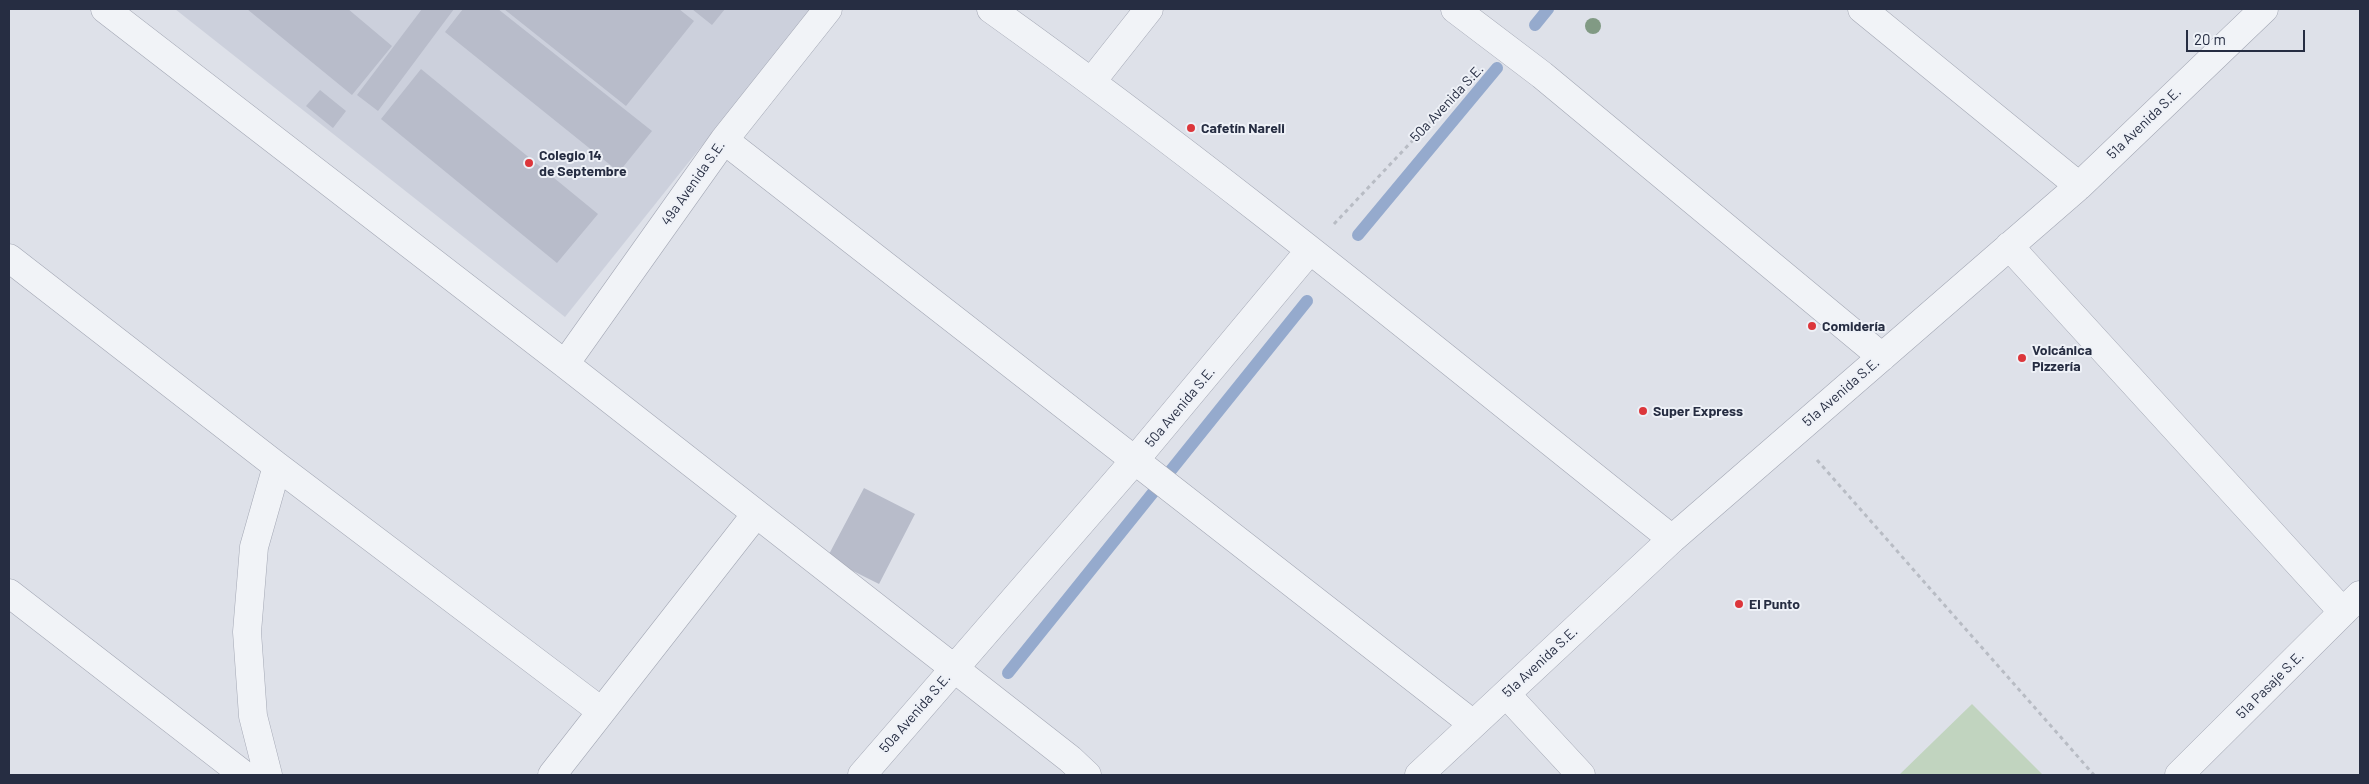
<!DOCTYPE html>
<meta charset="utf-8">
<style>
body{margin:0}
#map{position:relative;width:2369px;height:784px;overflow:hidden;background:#dee1e9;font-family:Barlow,sans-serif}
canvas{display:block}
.frame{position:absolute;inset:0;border:10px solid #262d42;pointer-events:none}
.scale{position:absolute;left:2186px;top:30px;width:119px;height:22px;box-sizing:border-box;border:2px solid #262d42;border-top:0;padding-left:6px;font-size:15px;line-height:18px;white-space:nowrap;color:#262d42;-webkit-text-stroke:4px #eef1f7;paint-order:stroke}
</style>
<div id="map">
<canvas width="2369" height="784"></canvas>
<div class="frame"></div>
<div class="scale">20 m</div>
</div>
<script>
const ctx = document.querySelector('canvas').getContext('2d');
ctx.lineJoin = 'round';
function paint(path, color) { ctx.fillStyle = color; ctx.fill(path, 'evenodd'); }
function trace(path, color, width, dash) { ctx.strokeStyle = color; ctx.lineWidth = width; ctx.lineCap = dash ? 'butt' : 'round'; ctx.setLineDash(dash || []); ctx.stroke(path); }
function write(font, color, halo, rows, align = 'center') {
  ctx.font = font + ' Barlow,sans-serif'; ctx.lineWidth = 4; ctx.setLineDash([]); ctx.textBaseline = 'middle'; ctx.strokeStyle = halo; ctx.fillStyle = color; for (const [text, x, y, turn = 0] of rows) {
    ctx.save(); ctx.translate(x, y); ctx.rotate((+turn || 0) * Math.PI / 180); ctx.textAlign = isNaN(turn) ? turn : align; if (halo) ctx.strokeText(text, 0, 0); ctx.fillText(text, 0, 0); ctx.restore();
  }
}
paint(new Path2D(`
 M175,9h636l-246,308z`), '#ccd0dc');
paint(new Path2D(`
 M1972,704l71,71h-144z`), '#c1d4bf');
trace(new Path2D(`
 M1535,25l13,-16
 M1358,235l139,-167
 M1008,673l299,-372`), '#95aacd', 12);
paint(new Path2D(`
 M247,9h101l44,37 -40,49z
 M422,9h32l-76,102 -21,-16z
 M463,9h35l154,122 -33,41 -174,-140z
 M504,9h175l15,12 -68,85z
 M692,9h33l-13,16z
 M421,69l177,145 -41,49 -176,-144z
 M320,90l26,21 -13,17 -27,-22z
 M864,488l51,26 -36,70 -52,-26z`), '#b8bcca');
const minor = new Path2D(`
 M105,9l460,355 505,395 17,16
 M991,9c234,167 456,351 681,530
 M1455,9l87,66 340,282
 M1862,9l217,177
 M1092,81l57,-72
 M724,140l749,584
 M2009,246l334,366
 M9,258l268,208 324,245
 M565,364l159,-224 104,-131
 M9,593l235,182
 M1506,694l75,81
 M268,775l-15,-59 -6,-84 7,-85 23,-81
 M552,775l204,-261
 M862,775l273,-315 175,-210
 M1419,775l253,-236 407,-353 185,-177
 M2179,775l181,-180`);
trace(minor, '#a3a7b4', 29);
trace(new Path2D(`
 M1334,224l145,-154
 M1817,460l277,315`), '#b8bcc4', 3, [4, 4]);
trace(minor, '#f1f3f7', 28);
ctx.fillStyle = '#819a84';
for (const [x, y] of [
 [1593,26]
]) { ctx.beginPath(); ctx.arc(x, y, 8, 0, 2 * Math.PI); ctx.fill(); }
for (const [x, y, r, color] of [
 [1191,128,5,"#dc363b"],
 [529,163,5,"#dc363b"],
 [1812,326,5,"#dc363b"],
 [2022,358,5,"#dc363b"],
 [1643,411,5,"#dc363b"],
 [1739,604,5,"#dc363b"]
]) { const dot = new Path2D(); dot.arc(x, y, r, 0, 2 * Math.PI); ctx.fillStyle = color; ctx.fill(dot); trace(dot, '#eef1f7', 2); }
write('14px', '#262d42', '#eef1f7', [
 ["50a Avenida S.E.",1447,103,-47],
 ["51a Avenida S.E.",2144,123,-44],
 ["49a Avenida S.E.",693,183,-55],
 ["51a Avenida S.E.",1841,392,-41],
 ["50a Avenida S.E.",1180,407,-50],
 ["51a Avenida S.E.",1540,662,-43],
 ["51a Pasaje S.E.",2270,685,-45],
 ["50a Avenida S.E.",915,713,-49]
]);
write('bold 14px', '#262d42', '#eef1f7', [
 ["Cafetín Nareli",1201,128],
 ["Colegio 14",539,155],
 ["de Septembre",539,171],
 ["Comidería",1822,326],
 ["Volcánica",2032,350],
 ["Pizzería",2032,366],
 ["Super Express",1653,411],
 ["El Punto",1749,604]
], 'left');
</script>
